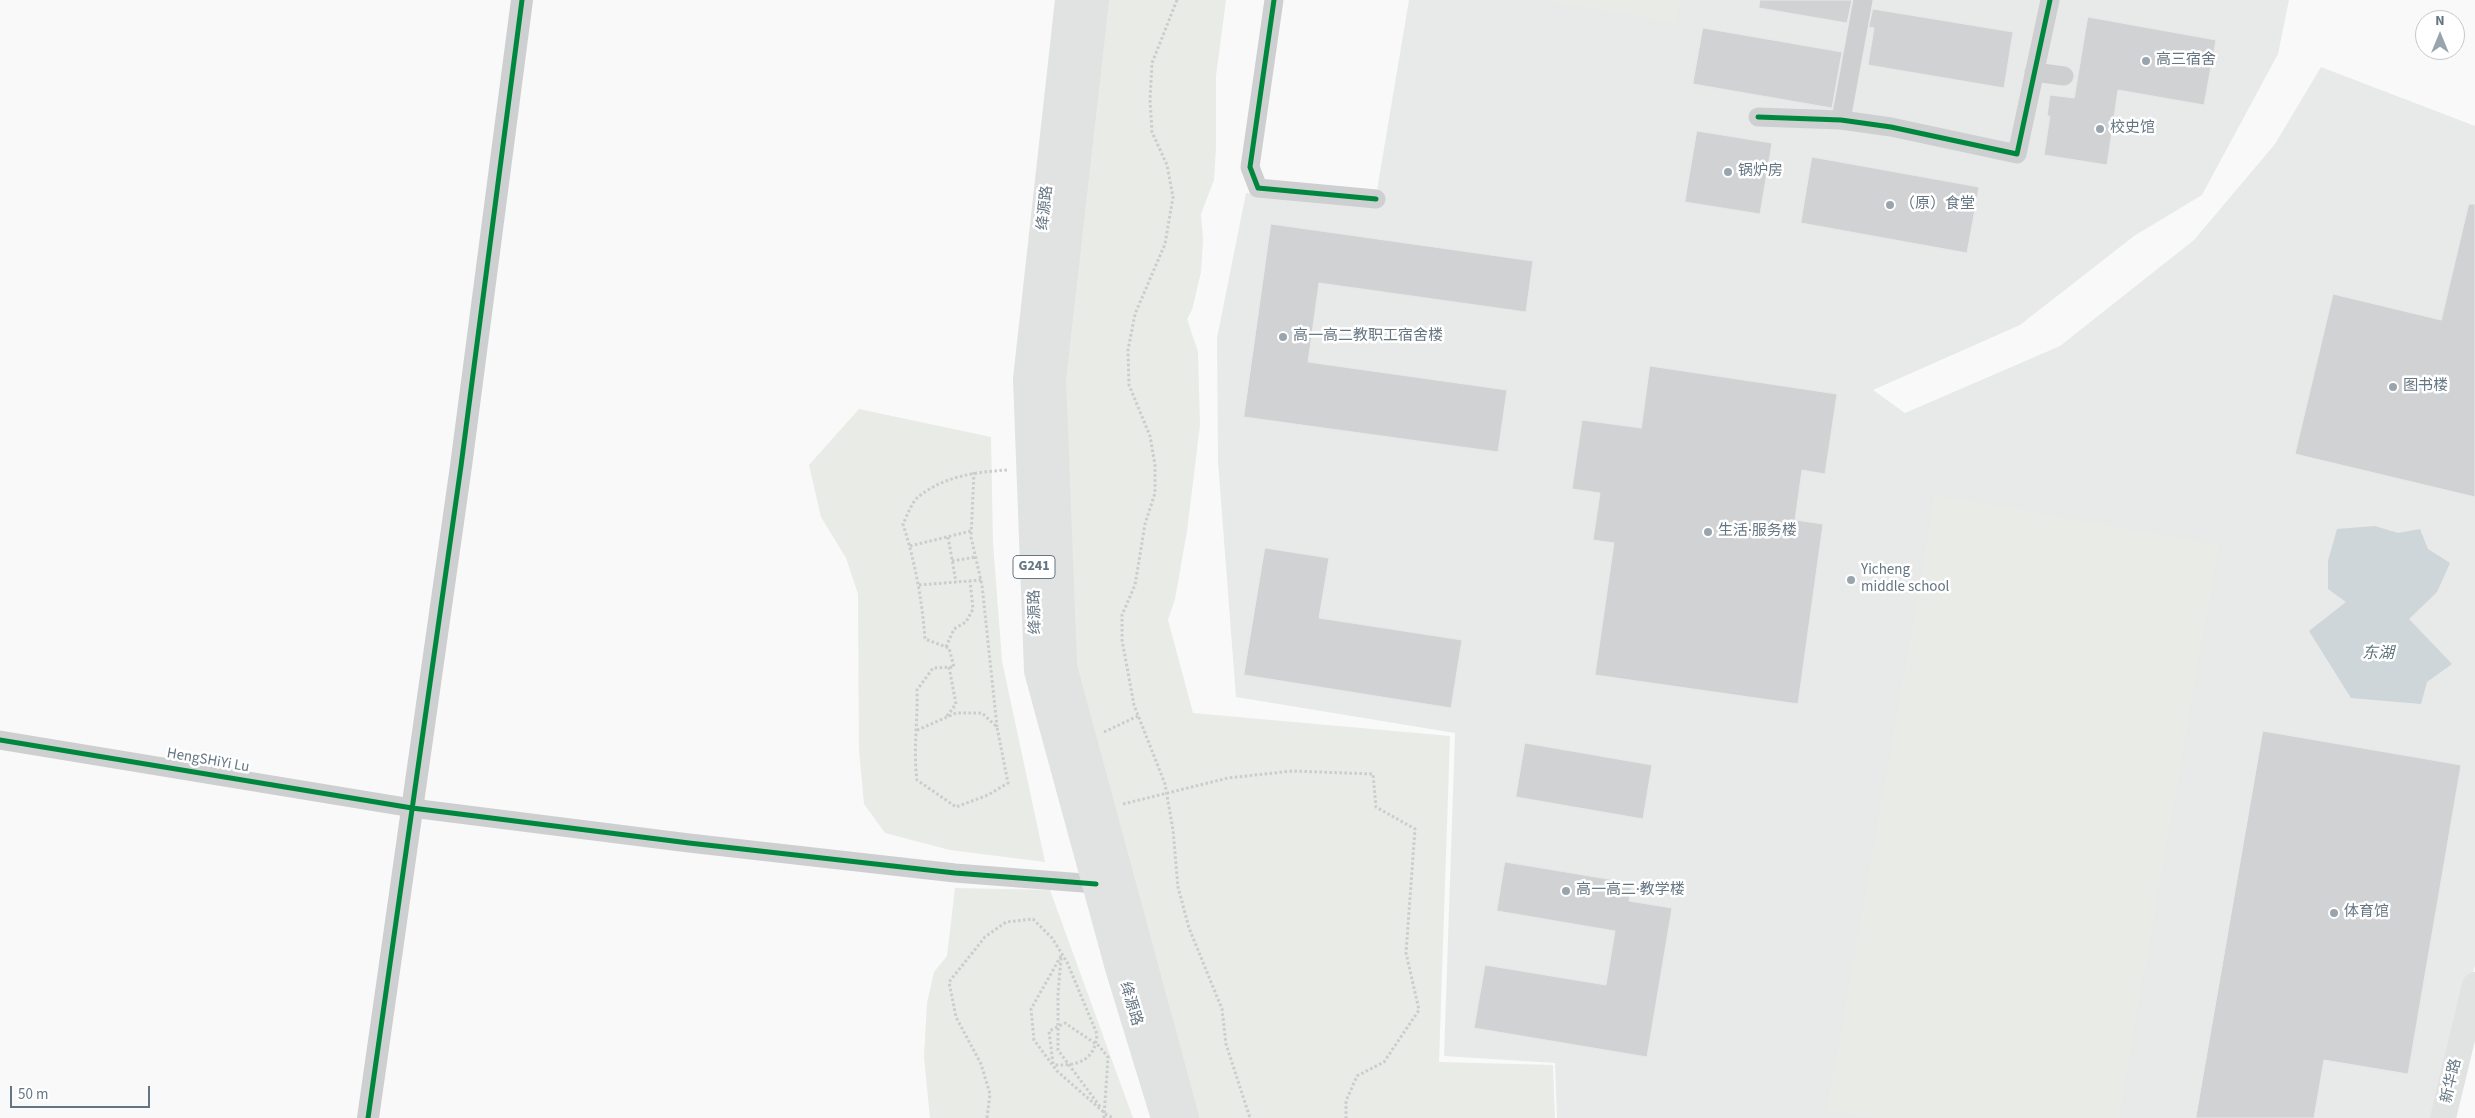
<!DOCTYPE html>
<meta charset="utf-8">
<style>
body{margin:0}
#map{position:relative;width:2475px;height:1118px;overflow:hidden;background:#f9f9f9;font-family:"Source Sans 3",sans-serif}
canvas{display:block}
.north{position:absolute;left:2415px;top:10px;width:50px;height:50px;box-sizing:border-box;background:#fff;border:1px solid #c1c8cd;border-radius:50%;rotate:0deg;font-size:14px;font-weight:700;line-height:20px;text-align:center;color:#657683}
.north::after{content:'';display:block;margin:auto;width:18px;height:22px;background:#99a4ac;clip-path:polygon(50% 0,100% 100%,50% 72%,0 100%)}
.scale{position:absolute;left:10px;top:1086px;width:140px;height:22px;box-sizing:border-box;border:2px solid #657683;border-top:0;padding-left:6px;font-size:15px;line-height:18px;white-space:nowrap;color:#657683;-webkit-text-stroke:4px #fff;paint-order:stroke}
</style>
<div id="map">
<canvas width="2475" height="1118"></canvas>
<div class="north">N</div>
<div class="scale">50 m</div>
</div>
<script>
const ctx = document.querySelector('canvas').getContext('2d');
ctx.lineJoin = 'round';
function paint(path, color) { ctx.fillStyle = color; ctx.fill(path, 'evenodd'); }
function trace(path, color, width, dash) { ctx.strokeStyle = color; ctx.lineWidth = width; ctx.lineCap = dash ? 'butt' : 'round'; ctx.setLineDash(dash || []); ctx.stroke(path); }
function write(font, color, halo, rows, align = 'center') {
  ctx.font = font + ' "Source Sans 3","Noto Sans SC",sans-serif'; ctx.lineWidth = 5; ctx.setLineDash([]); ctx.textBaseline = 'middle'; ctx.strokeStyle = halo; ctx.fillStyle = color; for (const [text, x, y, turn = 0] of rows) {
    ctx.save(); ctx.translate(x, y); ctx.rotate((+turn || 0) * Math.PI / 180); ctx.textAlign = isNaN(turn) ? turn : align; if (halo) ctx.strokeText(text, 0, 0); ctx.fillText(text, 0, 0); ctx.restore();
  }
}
paint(new Path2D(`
 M1409,0h880l-11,54 -76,141 -68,41 -114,89 -147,65 32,23 155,-67 134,-106 81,-96 46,-77 154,59v839l-35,153h-883l-2,-55 -111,-7 11,-323 -219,-36 -18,-235 -1,-124 29,-145 128,15z`), '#e8e9e9');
paint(new Path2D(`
 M1103,0h123l-10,76v71l-2,33 -13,34 2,26 -2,32 -9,38 -5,9 11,33 2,73 -13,106 -12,68 -7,21 25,93 257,23 -11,326 114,3 2,53h-358l-112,-398 -17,-94 -7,-252z
 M1544,0h137l-4,23z
 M859,409l132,28 2,106 9,118 43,201 -95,-12 -65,-17 -21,-29 -5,-54 -1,-156 -12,-36 -25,-41 -12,-52z
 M1935,495l284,50 -100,573h-244l-48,-8z
 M955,888l95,2 83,228h-203l-6,-61 3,-54 7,-31 13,-16z`), '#e8ebe6');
paint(new Path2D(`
 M2375,526l23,7 22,-4 8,20 22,14 -13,29 -28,27 43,45 -25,18 -6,22 -70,-6 -42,-67 37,-29 -18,-13v-28l9,-32z`), '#ced6d9');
const building = new Path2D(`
 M1760,0h92l-5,23 -88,-15z
 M1873,9l140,23 -9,56 -136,-23 6,-37 -5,-1z
 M2088,17l128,23 -12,65 -86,-15 -11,75 -63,-10 6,-39h-3l3,-21 24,3z
 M1703,28l139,24 -10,56 -139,-24z
 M1697,131l75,12 -12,71 -75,-12z
 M1812,157l167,30 -12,66 -166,-30z
 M2469,204h6v293l-180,-43 38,-160 108,26z
 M1271,224l262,37 -7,51 -207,-29 -11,79 199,28 -9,62 -254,-35z
 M1650,366l187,28 -12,80 -23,-4 -7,50 28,4 -25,180 -203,-29 19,-132 -21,-3 7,-47 -28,-4 10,-69 59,8z
 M1265,548l64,10 -10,60 143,22 -11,68 -207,-33z
 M2263,731l198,34 -53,309 -84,-14 -10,58h-118z
 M1525,743l127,22 -9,54 -127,-22z
 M1505,862l127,21 -3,18 43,7 -25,149 -173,-29 11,-63 121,20 9,-54 -118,-20z`);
paint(building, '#d0d2d3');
trace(building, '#e8e8e8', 1);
trace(new Path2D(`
 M1177,0l-25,63 -2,37 2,32 15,33 6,32 -8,47 -30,70 -7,36 1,35 21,51 5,29v28l-10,31 -10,61 -13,30v25l12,65 31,79 8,46 5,57 11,41 33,81 4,35 24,74
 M974,472l-3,65 11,48 15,142
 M948,537l8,45
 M910,546l61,-15
 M952,561l24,-4
 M919,585l62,-5
 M946,647l8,-18 12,-7 7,-13 -3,-28
 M947,716l9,-12 -7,-37
 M917,730l39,-17h26l15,14 11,56 -20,12 -32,12 -39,-27c-4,-30 1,-59 0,-90l16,-22 21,-1 -5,-19 -24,-9c-3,-40 -10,-77 -22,-115 4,-8 9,-22 15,-27 26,-21 58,-25 89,-27
 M1104,732l34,-16
 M1123,804l105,-26 64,-7 81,3 3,33 39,22 -9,124 13,57 -35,52 -27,14 -11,25v17
 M1061,956l-30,53 3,31 23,31 50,44 7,3
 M1061,958l-3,36v56l43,58
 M1053,1064l-4,-33 16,-8 34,23 9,11 -4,61
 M987,1118l3,-24 -9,-30 -25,-47 -7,-35 36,-45 21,-15 27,-3 19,19 15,24 30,72c-2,27 -19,32 -44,31`), '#cbcccd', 3, [2.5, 2.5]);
trace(new Path2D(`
 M1274,0l-24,167 8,21 118,11
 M2034,72l30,4
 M1758,117l83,3 50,7 126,27 33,-154
 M1841,120l22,-120
 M0,740l412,68 277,35 266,30 141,11`), '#cecfd0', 19);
trace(new Path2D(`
 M368,1118l93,-652 61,-466`), '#cecfd0', 22);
trace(new Path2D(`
 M2443,1118l32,-133`), '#e1e2e2', 26);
trace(new Path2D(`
 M1069,0l-42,379 11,292 81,297 46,150
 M1095,0l-43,379 11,288 122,451`), '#e1e2e2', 28);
trace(new Path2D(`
 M1274,0l-24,167 8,21 118,11
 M1758,117l83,3 50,7 126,27 33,-154
 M0,740l412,68 277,35 266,30 141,11
 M368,1118l93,-652 61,-466`), '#00873e', 5);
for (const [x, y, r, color] of [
 [2146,61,5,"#99a4ac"],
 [2100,129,5,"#99a4ac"],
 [1728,172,5,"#99a4ac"],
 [1890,205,5,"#99a4ac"],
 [1283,337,5,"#99a4ac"],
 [2393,387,5,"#99a4ac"],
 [1708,532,5,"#99a4ac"],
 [1851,580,5,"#99a4ac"],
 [1566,891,5,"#99a4ac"],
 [2334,913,5,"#99a4ac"]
]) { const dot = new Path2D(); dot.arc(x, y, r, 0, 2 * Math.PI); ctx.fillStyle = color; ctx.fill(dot); trace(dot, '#fff', 2); }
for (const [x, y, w] of [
 [1034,567,42]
]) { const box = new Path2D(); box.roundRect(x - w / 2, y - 11.5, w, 23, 4); ctx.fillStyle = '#fff'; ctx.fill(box); trace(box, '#657683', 1); }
write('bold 14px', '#657683', null, [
 ["G241",1034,567]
]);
write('15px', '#657683', '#fff', [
 ["高三宿舍",2156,61],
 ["校史馆",2110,129],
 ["锅炉房",1738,172],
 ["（原）食堂",1900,205],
 ["高一高二教职工宿舍楼",1293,337],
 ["图书楼",2403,387],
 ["生活·服务楼",1718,532],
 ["Yicheng",1861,571],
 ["middle school",1861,588],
 ["高一高二·教学楼",1576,891],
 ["体育馆",2344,913]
], 'left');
write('15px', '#657683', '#fff', [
 ["绛源路",1046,208,-84],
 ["绛源路",1036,612,-92],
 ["HengSHiYi Lu",208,761,10],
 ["绛源路",1130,1004,73],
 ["新华路",2452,1081,-77]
]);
write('italic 16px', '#60757c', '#fff', [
 ["东湖",2378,654]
]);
</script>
